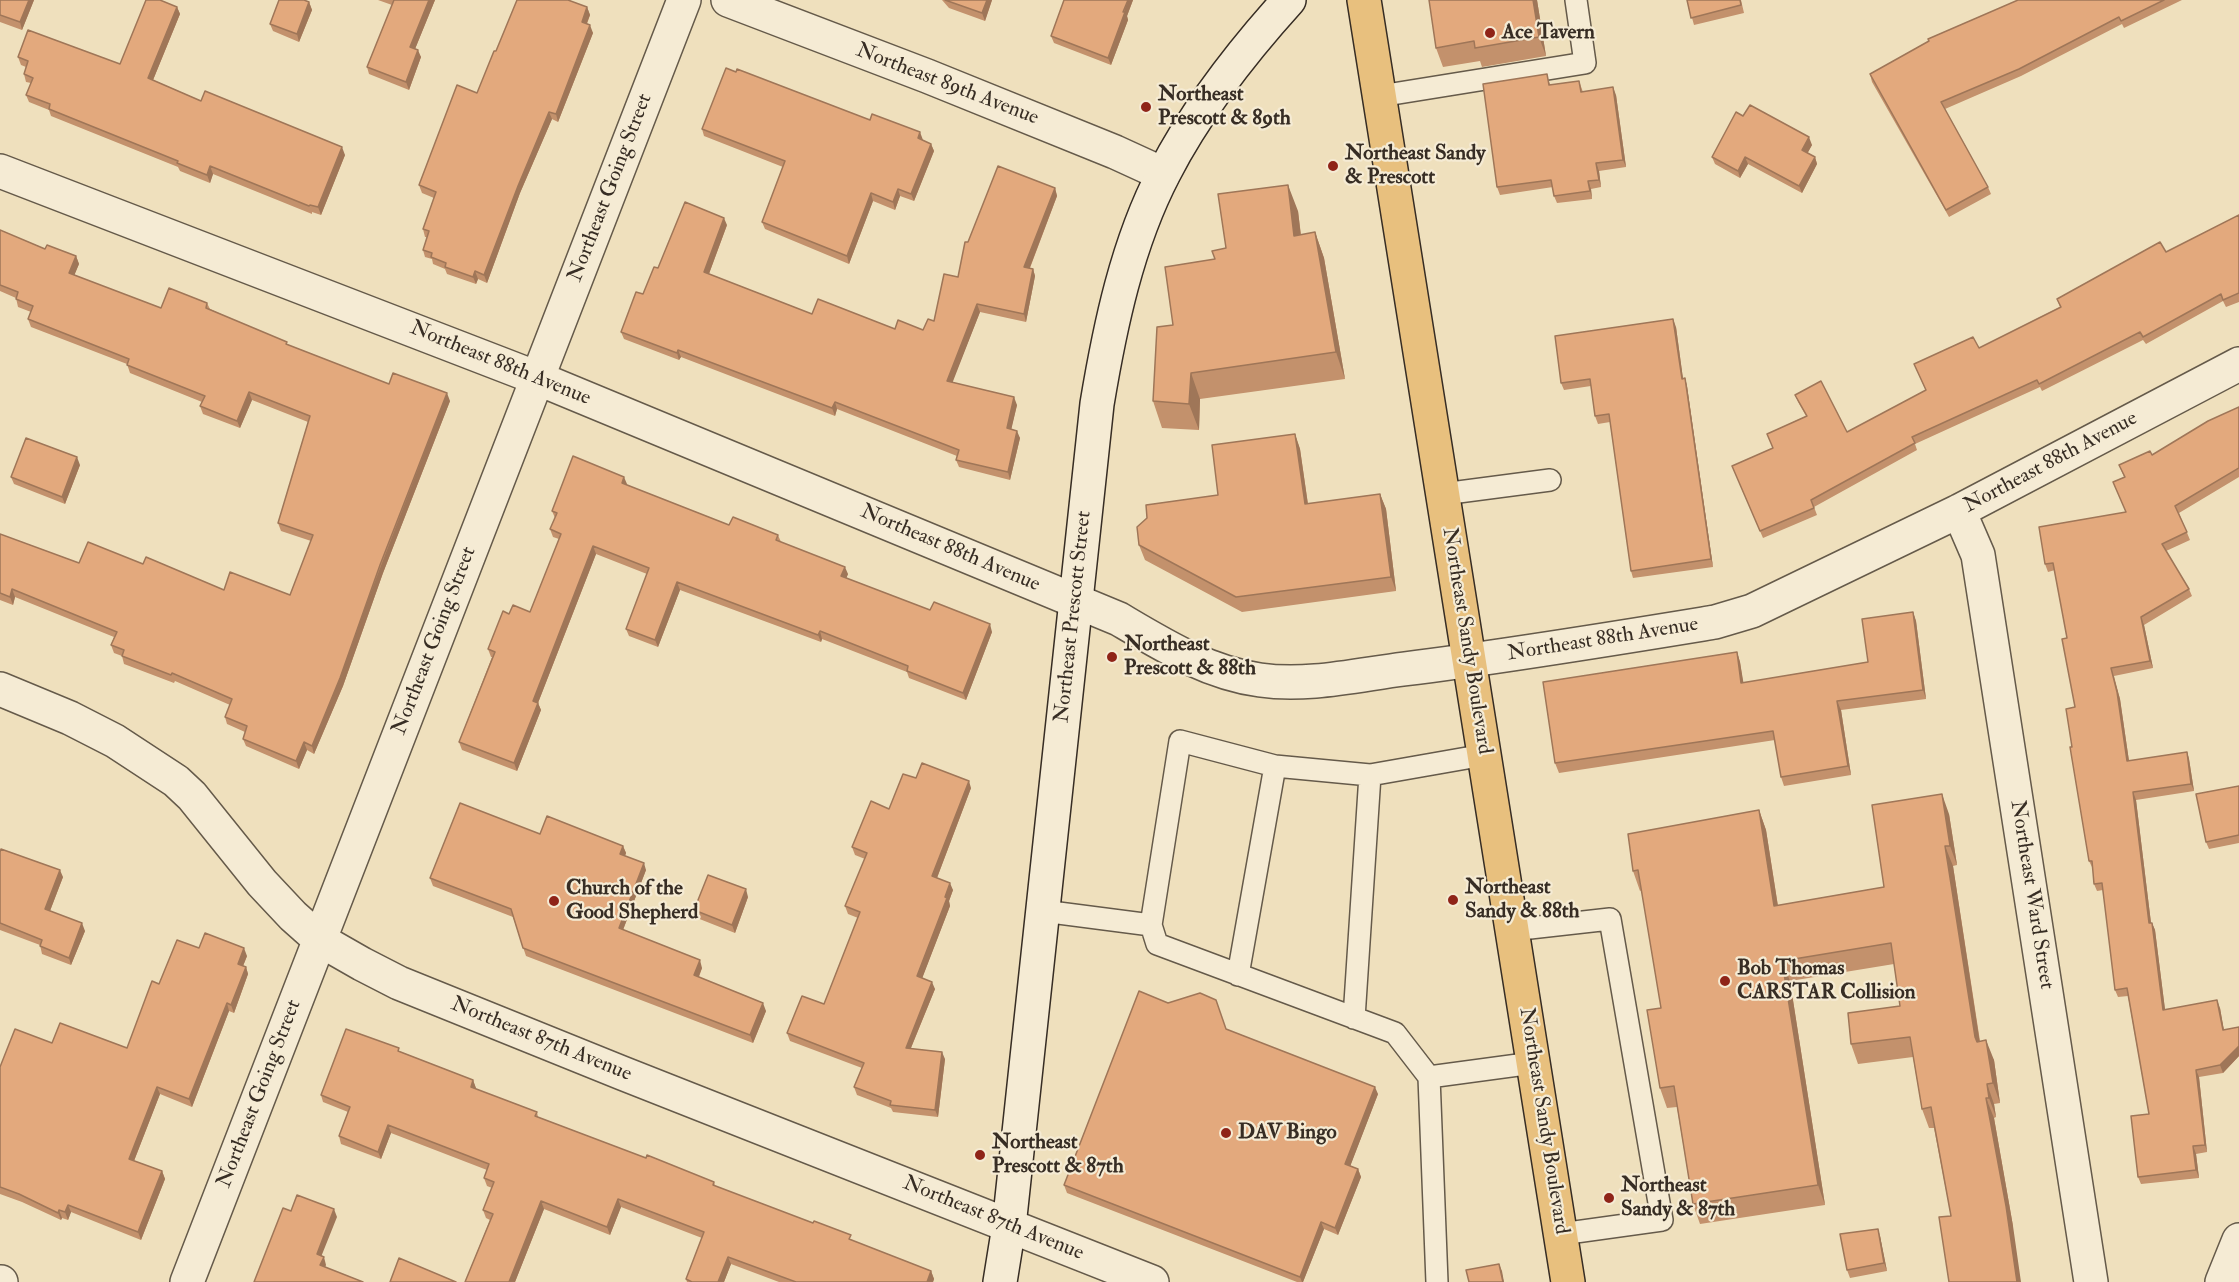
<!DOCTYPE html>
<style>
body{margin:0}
canvas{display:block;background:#efe0bd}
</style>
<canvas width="2239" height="1282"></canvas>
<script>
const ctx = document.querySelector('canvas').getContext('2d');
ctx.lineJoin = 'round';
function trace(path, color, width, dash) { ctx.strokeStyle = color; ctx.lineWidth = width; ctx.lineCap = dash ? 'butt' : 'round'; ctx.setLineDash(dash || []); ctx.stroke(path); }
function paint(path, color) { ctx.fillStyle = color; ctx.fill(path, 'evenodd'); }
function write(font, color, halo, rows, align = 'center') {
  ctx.font = font + ' "IM FELL Double Pica",serif'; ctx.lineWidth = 4.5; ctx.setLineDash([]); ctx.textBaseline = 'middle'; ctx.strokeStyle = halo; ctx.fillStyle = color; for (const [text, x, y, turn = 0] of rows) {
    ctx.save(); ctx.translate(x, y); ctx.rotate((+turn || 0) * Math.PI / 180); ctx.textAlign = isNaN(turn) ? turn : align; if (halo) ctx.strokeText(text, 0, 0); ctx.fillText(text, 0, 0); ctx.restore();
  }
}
const lane = new Path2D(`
 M1380,96l205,-33 -9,-63
 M1443,494l107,-14
 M1043,911l108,14 29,-184 95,25 95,9 114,-20
 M1151,925l6,19 238,89 34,44 104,-14
 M1512,930l98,-11 52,301 -101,14
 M1238,975l37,-209
 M1354,1018l16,-243
 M1429,1077l8,205`);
const street = new Path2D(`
 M728,0l199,76 188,76 48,22
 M0,171l537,207 582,241c44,26 89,54 141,61 47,7 97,-5 144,-11 104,-13 207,-30 311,-47l37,-11 207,-100 280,-147
 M1959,511l19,44 113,727
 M0,689l70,29 45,23 61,40 16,15 70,87 31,33 27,24 42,24 37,19 223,90 530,209
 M0,1282h1
 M187,1282l497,-1282
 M2222,1282l17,-42`);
const secondary = new Path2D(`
 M1000,1282l9,-56 88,-822c13,-78 30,-160 67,-231 33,-64 77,-120 125,-173`);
const primary = new Path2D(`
 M1364,0l204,1282`);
trace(lane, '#655a4a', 24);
trace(street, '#655a4a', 36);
trace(secondary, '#372d24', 36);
trace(primary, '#372d24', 36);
trace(lane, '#f5ebd4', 21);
trace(street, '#f5ebd4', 33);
trace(secondary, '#f5ebd4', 33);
trace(primary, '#e8c07e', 33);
paint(new Path2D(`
 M0,0h34l-12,30 -22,-8z
 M378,0h57l-20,49 6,8 -12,33 -40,-16 -2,-7 25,-62z
 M942,0h50l-7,21 -36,-13z
 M1064,0h69l-6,16 1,4 -17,45 -57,-22 -3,-7z
 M1537,0l9,56 -64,11 -2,-6 -37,6 -7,-19z
 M1687,0h54l3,13 -50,12z
 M2018,0h164l-58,28 -2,-4 -101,52 -76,33 43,78 3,7 -42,23 -77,-135 -2,-8z
 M309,2l3,8 -13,32 -26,-11 -3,-7z
 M177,7l3,7 -27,66 48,21 144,54 -24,60 -9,-3v2l-99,-40 -3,9 -30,-12 -2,-4 -127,-51 -2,-6 -20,-8 -3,-7 5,-12 -5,-1 -2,-8 2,-7 -5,-2 -3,-8 102,7z
 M587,7l3,8 -3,9 6,9 -35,89 -6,-3 -32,74 -33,90 -9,-4 -2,5 -29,-10 -2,-5 -12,-5 -1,-5 -7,-2 -2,-7 4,-13h-2l-2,-8 11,-31 -12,-5 -3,-8 58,-92z
 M736,72l195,72 3,7 -20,50 -14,-5 -5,14 -22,-9 -24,63 -84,-35 -3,-7 21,-55 -79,-31 -2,-7z
 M1579,81l4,11 33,3 10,72 -27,4 2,16 -10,2 1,10 -35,4 -3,-7 -1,-9 -53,8 -3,-8 53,-105v3z
 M1743,116l69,29 -5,8 8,4 2,7 -15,29 -54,-29 -8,14 -25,-14 -3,-7z
 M1055,188l2,8 -27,72 3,1 2,7 -9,46 -46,-10 -28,70 65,23 -6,24 9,9 -10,42 -51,-13 -3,-7 1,-4 -120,-47 -2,7 -154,-59 -2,3 -55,-21 -3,-7 37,-64 69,-43 -18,49 103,40 83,15 28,1 11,-9 24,-44 10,-35z
 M1298,211l3,24 14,-3 9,26 21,121 -145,20 -1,31 -37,-2 -9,-27 20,-76 42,-66 11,-11z
 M2239,215v87l-13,5 -3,-6 -77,43 -3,-4 -101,51 -2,-4 -125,57 2,6 -103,57 3,8 -54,23 -31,-72 41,-18 -6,-14 39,-18 -8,-14 -3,-7 52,37 79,-41 -12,-27 65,-16 81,-41 -3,-8 109,-47z
 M0,230l45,19 31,7 3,8 -5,11 87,33 46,-5 3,6 78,36 101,39 61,17 -67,172 -40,113 -29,68 -7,-4 -8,19 -53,-23 -3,-7 2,-7 -18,-8 -2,-7 5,-12 -55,-24 -1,2 -50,-19 -2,-8 -8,-3 -3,-8 3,-8 -99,-40 -2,8 -13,-5v-66l79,29 64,1 81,26 66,5 21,-54 -30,-10 -3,-8 30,-101 -56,-22 -12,28 -37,-14 -3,-8 2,-4 -72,-29 -3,-9 -96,-37 -3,-8 3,-7 -13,-5 -2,-9 -16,-7z
 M1676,327l7,52 2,-1 2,8 26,181 -80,11 -2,-7 -21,-149 -12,2 -3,-8 -4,-30 -27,4 -3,-7z
 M2239,407v70l-60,36 11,27 -24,11 23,38 3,7 -48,29 9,43 -39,8 6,23 9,62 58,-9 2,7 5,32 -58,9 15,123h1l3,7 10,80 55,-2 4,22 15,-3v29l-16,17 -24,4 8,75 -11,2 3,24 -58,6 -3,-7 11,-63 -21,-118 -10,1 -3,-7 -12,-100 -6,1 -3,-7 -1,-15 -4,-8 -17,-114 3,-40 -8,-69 -12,-68 -7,2 -3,-8 81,-52 -13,-30 11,-5 -5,-12 33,-10z
 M1295,434l5,15 8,55 72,-10 6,15 10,82 -154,21 -97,-52 -6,-15 79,-50z
 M80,465l-15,39 -51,-20 -3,-7z
 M627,484v1l102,40 49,10 3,7 67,32 -2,4 84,32 62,22 -26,68 -57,-22 -2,-6 -85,-33 -1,3 -141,-52 -22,57 -29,-11 -3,-7 21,-55 -51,-20 -58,149 3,7 -24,61 -55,-21 -3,-8 33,-85h-1l-3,-8 21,-35 21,-2 29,-73 -6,-2 -3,-8 5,-11 -3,-7z
 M1913,612l3,9 10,78 -85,11 10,65 -67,11 -3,-9 -6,-37 -216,33 -4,-10 182,-111 3,10 3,21 125,-21z
 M916,778l55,10 -34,90 16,12 -4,11 1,5 -28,72 13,11 -24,59 34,11 -7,58 -45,-5 -2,-4 -34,-13 -3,-8 8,-19 -72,-27 -3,-8 37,-29 34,-86 -10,-4 -3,-8 20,-47 -10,-4 -3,-8 37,-38z
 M2239,786v57l-30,6 -3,-7z
 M1759,810l7,20 12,76 106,-19 65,-73 8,51 -4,1 27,175 14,19 6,43 -6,1 2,13 -2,1 19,108 -62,-10 -17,-88h-5l-7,-19 -9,-52 -55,7 -7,-20 49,-38 -6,-42 -104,17 35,224 -125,19 -7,-20 -16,-97 -10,1 -7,-20 1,-80 -19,-118 -2,1 -7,-20z
 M540,834l83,12 3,7 -1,3 21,14 -23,60 79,38 -3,9 67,34 -13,32 -227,-87 -13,-39 -80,-31 -3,-8z
 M0,852l63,25 -13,34 35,20 -14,34 -29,-11 -2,-9 -40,-15z
 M748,897l-13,36 -38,-15 -3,-8z
 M199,948l48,8 -4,10 3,1 2,7 -14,39 -5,-2 -37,96 -32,-13 -26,67 28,10 3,8 -24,61 -70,-28 -3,8 -6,-2 -1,2 -39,-18 -22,-8v-127l52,-24 75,5 32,-64z
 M1226,1029l152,65 -28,72 8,3 3,8 -23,58 -14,-6 -21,53h-6l-230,-89 -3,-8z
 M401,1052l72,28 3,9 61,23 1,5 108,41 68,24 1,4 138,55 78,30 3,8 -1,3h-154l-48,-18 -7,18h-37l-1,-3 16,-41 -81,-31 -11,28 -66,-26 -29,73h-50l25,-62 -4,-2 -3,-8 9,-22 -5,-2 -3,-8 3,-8 -96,-37 -10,26 -40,-15 -2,-8 9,-24 -25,-10 -2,-7z
 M1880,1236l7,35 -37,7 -3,-8z`), '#c3916c');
paint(new Path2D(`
 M29,0h5l-12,30 -2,-8z
 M429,0h6l-22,54 -3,-7z
 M987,0h5l-7,21 -3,-8z
 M1128,0h5l-6,16 1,4 -17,45 -3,-7z
 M1533,0h4l9,56 -7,-19z
 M309,2l3,8 -13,32 -2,-8z
 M177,7l3,7 -29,71 -3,-7z
 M587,7l3,8 -6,15 -2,-8z
 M590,25l3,8 -35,89 -2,-8z
 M418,50l3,7 -12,33 -3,-8z
 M1613,87l3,8 10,72 -3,-7z
 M549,112l3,7 -32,74 -33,90 -3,-8 34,-89z
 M920,132l3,8 -5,-2z
 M1809,137l3,8 -7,13 -3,-8z
 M931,144l3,7 -20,50 -3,-7z
 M342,147l3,8 -24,60 -3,-8z
 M1745,157l3,7 -8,14 -2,-7z
 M1815,157l2,7 -15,29 -3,-7z
 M1596,163l3,8 2,16 -2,-7z
 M210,166l3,8 -3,9 -3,-8z
 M1588,181l3,8 1,10 -2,-8z
 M1288,185l10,26 6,52 -10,-27z
 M1055,188l2,8 -30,79 -3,-8z
 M898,189l2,7 -5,14 -2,-8z
 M871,193l2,8 -24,63 -2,-8z
 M724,218l3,7 -20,54 -3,-7z
 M1315,232l9,26 21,121 -9,-27z
 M76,256l3,8 -7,17 -3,-8z
 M1033,269l2,7 -9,46 -2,-8z
 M475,271l3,8 -2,5 -3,-7z
 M977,304l3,8 -30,77 -3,-8z
 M1673,319l3,8 8,59 -2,-7z
 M678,350l3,7 -2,3 -2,-7z
 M1191,373l9,26 -1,31 -10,-26z
 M1685,378l2,8 26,181 -2,-8z
 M249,392l3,8 -12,28 -3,-7z
 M447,393l3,8 -67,172 -40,113 -29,68 -2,-8z
 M1014,397l3,8 -7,30 -3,-7z
 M835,402l2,7 -2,7 -3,-8z
 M1017,431l3,7 -10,42 -2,-8z
 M1295,434l5,15 10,70 -5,-15z
 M77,457l3,8 -15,39 -3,-7z
 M624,477l3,7 -2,6 -3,-7z
 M1380,494l6,15 10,82 -5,-14z
 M593,546l3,8 -60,154 -3,-7z
 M845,567l3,7 -4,10 -3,-8z
 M677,582l3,8 -22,57 -3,-7z
 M12,589l3,8 -2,8 -3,-8z
 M1913,612l3,9 10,78 -3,-9z
 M2141,617l3,8 9,43 -3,-7z
 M990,624l2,8 -26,68 -3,-7z
 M820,631l2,8 -1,3 -3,-7z
 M1737,652l3,10 5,30 -4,-9z
 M2111,668l9,31 10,69 -3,-7z
 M1837,701l4,9 10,65 -3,-9z
 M538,703l3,7 -24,61 -3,-8z
 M304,742l3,8 -8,19 -3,-8z
 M2187,752l2,7 5,32 -3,-7z
 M969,781l2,7 -36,95 -3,-7z
 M2133,792l3,8 16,131 -3,-8z
 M1942,794l7,20 8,51 -7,-19z
 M1759,810l7,20 15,96 -7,-20z
 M623,846l3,7 -3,8 -3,-7z
 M1945,846l8,20 29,191 -7,-20z
 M644,863l2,7 -25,65 -2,-7z
 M60,870l3,7 -15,39 -3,-7z
 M950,883l3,7 -4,11 1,5 -30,78 -3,-8z
 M746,889l2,8 -13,36 -3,-8z
 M82,923l3,8 -14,34 -2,-7z
 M2152,923l3,7 11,87 -3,-7z
 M244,948l3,8 -6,15 -3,-7z
 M700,960l2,8 -6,15 -2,-8z
 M1782,961l8,20 35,224 -7,-20z
 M246,967l2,7 -14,39 -3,-8z
 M932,982l3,7 -27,66 -2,-7z
 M2217,1000l3,8 5,29 -2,-7z
 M227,1003l2,8 -37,96 -3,-8z
 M763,1003l3,8 -13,32 -3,-8z
 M1986,1040l8,20 6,43 -7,-20z
 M2239,1046v10l-16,17 -3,-8z
 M942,1052l3,7 -7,58 -3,-7z
 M2196,1070l3,7 8,75 -2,-7z
 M473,1080l3,8 -3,6 -2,-7z
 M1987,1084l7,20 2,13 -7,-19z
 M157,1087l3,7 -28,72 -3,-7z
 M1375,1087l3,7 -30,78 -3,-8z
 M1986,1098l8,20 19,108 8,56h-4z
 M388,1125l3,8 -10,26 -3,-7z
 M2193,1146l3,8 3,24 -3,-8z
 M1358,1169l3,8 -23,58 -3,-7z
 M162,1171l3,8 -24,61 -3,-8z
 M618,1199l3,8 -11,28 -3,-8z
 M541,1201l3,8 -29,73h-6z
 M68,1205l3,7 -3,8 -3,-8z
 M334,1209l3,8 -18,45 -2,-8z
 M59,1210l3,8 -1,2 -3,-7z
 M1321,1222l3,7 -21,53h-1l-2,-5z
 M1878,1229l2,7 7,35 -3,-8z
 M324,1257l2,8 -3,8 -3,-8z
 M728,1257l3,7 -7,18h-6z
 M1499,1264l3,7 2,11h-1z
 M931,1271l3,8 -1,3h-6z`), '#9f7658');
const building = new Path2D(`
 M0,0h29l-9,22 -20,-7z
 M146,0h14l17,7 -29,71 53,23 4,-10 137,56 -24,60 -8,-2 -1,1 -99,-40 -3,9 -30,-12 1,-2 -129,-52 1,-5 -24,-9 7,-17 -9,-4 4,-13 -10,-4 10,-27 92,34z
 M279,0h25l5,2 -12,32 -27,-10z
 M394,0h35l-19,47 8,3 -12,32 -39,-15z
 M517,0h51l19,7 -5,15 8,3 -34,89 -7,-2 -31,74 -34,89 -9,-4 -2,6 -28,-10 1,-4 -15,-6 1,-4 -9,-3 6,-19 -6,-2 13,-37 -17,-7 38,-100 20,8 17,-42h2z
 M945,0h42l-5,13z
 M1064,0h64l-5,12h2l-17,46 -57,-22z
 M1429,0h104l6,37 -64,11 -1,-7 -38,7z
 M1687,0h53l1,5 -50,13z
 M2018,0h146l-43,21 -2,-4 -100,52 -78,33 47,85 -42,23 -76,-136 59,-33 -1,-2z
 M726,68l10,4 1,-3 133,51 2,-6 48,18 -2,6 13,6 -20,50 -13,-5 -5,13 -22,-9 -24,63 -85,-34 23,-61 -83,-32z
 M1547,74l2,11 30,-4 2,11 32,-5 10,73 -27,3 3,17 -11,1 2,10 -36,5 -3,-16 -54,7 -14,-103z
 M1750,105l59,32 -7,13 13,7 -16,29 -54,-29 -7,14 -26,-14 24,-45 7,4z
 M998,166l57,22 -31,79 9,2 -9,45 -47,-10 -30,77 67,16 -7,31 10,3 -9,41 -52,-12 3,-10 -124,-48 -3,6 -154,-58 -1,3 -56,-21 15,-40 7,2 11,-27 4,1 27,-66 39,16 -20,54 108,42 6,-15 77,30 3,-9 25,10 5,-11 6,2 10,-47 14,3 7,-35h3z
 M1288,185l6,51 21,-4 21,120 -145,21 -2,31 -36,-3 4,-74 16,-2 -8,-58 50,-8 -3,-8 14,-3 -8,-54z
 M2239,215v78l-16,7 -2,-6 -78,43 -3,-5 -101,52 -2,-4 -125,57 3,6 -104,57 3,8 -54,23 -28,-65 41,-18 -6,-14 40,-18 -12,-21 26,-14 26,51 79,-42 -12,-26 59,-27 6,11 82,-41 -4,-8 103,-57 6,10z
 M0,230l45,19 2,-4 29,11 -7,17 92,35 8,-20 38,15 -1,5 81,34 -1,2 103,40 4,-11 54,20 -67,172 -40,113 -28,68 -8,-4 -8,19 -53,-22 4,-13 -22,-9 7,-18 -60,-26 -1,2 -49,-19 2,-6 -13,-5 6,-13 -105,-43 -2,8 -10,-4v-59l79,29 9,-21 55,22 3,-7 78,33 6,-18 60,23 23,-60 -35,-12 32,-107 -61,-24 -12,29 -37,-15 5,-10 -78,-31 2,-6 -101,-40 5,-13 -17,-7 2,-7 -18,-7z
 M1673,319l9,60 3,-1 26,181 -80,12 -22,-157 -14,2 -5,-37 -29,4 -6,-47z
 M2239,407v61l-64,38 12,26 -25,12 27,45 -48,28 9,44 -39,7 6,24 10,69 60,-9 4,32 -58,8 16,131h3l11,87 54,-10 6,30 16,-3v19l-19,19 -24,5 9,75 -12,1 3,24 -58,7 -7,-61 18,-2 -22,-126 -12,2 -13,-107 -8,1 -2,-23h-3l-19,-114h2l-6,-38 9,-2 -13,-68 5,-1 -14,-75 -8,1 -6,-37 87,-15 -13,-30 12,-5 -6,-12 31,-14 2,4 56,-34z
 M1295,434l10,70 75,-10 11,83 -155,20 -97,-52 -2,-18 10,-9 -1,-13 72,-10 -6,-50z
 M26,438l51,19 -15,40 -51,-20z
 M573,456l51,21 -2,6 107,42 4,-8 45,18 -2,5 69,27 -4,9 89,34 4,-8 56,22 -27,69 -56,-22 1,-5 -88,-35 -2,4 -141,-53 -22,58 -29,-11 23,-61 -56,-22 -60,155 5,2 -24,60 -55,-21 36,-90 -7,-3 15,-38 6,3 4,-9 17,7 31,-78 -11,-5 7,-16 -5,-2z
 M1913,612l10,78 -86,11 11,65 -67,11 -8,-46 -218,32 -12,-81 194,-30 4,31 127,-21 -6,-43z
 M922,763l47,18 -37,95 18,7 -5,14 2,1 -30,78 15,6 -26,66 36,4 -7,58 -45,-5 1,-4 -37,-14 10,-24 -77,-30 15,-37 22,8 36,-92 -15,-6 22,-53 -15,-6 19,-46 18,8 14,-35 13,4z
 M2239,786v49l-33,7 -10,-48z
 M1942,794l8,52h-5l30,191 2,5 9,-2 7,43 -6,1 2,14h-3l20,108 11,76h-68l-10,-65 12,-1 -20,-109 -9,2 -12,-72 -59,7 -3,-31 52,-7 -9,-63 -109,18 36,224 -125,19 -19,-118 -14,2 -13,-78 14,-2 -23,-138 -5,1 -5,-37 131,-24 15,96 110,-19 -12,-82z
 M460,803l80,31 7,-18 76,30 -3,8 24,9 -25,65 81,32 -6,15 69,28 -13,32 -227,-87 -12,-39 -81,-31z
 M1,849l59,21 -15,39 37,14 -13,35 -29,-12 2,-6 -42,-17v-71z
 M708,875l38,14 -14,36 -38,-15z
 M205,933l39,15 -6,16 8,3 -15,38 -4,-2 -38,96 -32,-12 -28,72 33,12 -24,61 -70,-27 -3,7 -6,-2 -1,3 -39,-19 -19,-7v-120l15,-38 37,14 8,-20 67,25 25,-67 7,3 18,-44 22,8z
 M1139,991l29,12 32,-10 16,7 10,29 149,58 -30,77 13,5 -23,59 -14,-6 -21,55 -236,-92z
 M346,1029l53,19 -1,3 75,29 -2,7 66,25 -2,4 111,42 1,-3 67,27 -1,3 100,38 1,-2 37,14 -2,4 82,32 -4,11h-131l-68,-25 -10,25h-26l-6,-3 18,-47 -86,-33 -11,28 -66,-26 -32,81h-44l28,-68 -10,-4 11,-28 -10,-4 5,-14 -101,-39 -10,27 -39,-16 11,-29 -29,-12z
 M297,1195l37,14 -17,45 7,3 -4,8 43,17h-109l29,-74 8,3z
 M1878,1229l6,34 -37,7 -7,-36z
 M399,1258l57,24h-66z
 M1499,1264l4,18h-34l-3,-12z`);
paint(building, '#e3a97d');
trace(building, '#9f7658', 1.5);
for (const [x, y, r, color] of [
 [1490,33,6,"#8f2418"],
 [1146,107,6,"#8f2418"],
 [1333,166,6,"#8f2418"],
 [1112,657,6,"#8f2418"],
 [1453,900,6,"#8f2418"],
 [554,901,6,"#8f2418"],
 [1725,981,6,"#8f2418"],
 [1226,1133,6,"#8f2418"],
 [980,1155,6,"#8f2418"],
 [1609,1198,6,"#8f2418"]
]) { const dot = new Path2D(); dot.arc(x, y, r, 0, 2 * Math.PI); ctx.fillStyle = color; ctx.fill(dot); trace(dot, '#f5ebd4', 2); }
write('bold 21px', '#372d24', '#f5ebd4', [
 ["Ace Tavern",1502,33],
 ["Northeast",1158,95],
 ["Prescott & 89th",1158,119],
 ["Northeast Sandy",1345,154],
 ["& Prescott",1345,178],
 ["Northeast",1124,645],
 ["Prescott & 88th",1124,669],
 ["Northeast",1465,888],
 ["Sandy & 88th",1465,912],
 ["Church of the",566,889],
 ["Good Shepherd",566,913],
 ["Bob Thomas",1737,969],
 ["CARSTAR Collision",1737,993],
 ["DAV Bingo",1238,1133],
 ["Northeast",992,1143],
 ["Prescott & 87th",992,1167],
 ["Northeast",1621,1186],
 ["Sandy & 87th",1621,1210]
], 'left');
write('21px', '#372d24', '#f5ebd4', [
 ["Northeast 89th Avenue",947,85,21],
 ["Northeast Going Street",611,188,-69],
 ["Northeast 88th Avenue",500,364,22],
 ["Northeast 88th Avenue",2051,463,-28],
 ["Northeast 88th Avenue",950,549,23],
 ["Northeast Prescott Street",1074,617,-84],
 ["Northeast 88th Avenue",1603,640,-9],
 ["Northeast Going Street",435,641,-69],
 ["Northeast Sandy Boulevard",1466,641,81],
 ["Northeast Ward Street",2031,895,81],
 ["Northeast 87th Avenue",541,1040,22],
 ["Northeast Going Street",260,1094,-69],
 ["Northeast Sandy Boulevard",1543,1121,81],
 ["Northeast 87th Avenue",993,1219,22]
]);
</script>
